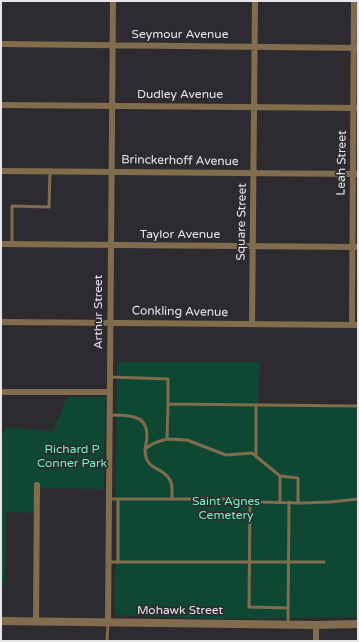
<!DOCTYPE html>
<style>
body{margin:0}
#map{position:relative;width:359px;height:642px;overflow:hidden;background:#2d2b30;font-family:"Varela Round",sans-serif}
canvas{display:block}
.frame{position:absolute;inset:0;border:2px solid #e7e5e8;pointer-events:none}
</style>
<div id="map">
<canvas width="359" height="642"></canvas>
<div class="frame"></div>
</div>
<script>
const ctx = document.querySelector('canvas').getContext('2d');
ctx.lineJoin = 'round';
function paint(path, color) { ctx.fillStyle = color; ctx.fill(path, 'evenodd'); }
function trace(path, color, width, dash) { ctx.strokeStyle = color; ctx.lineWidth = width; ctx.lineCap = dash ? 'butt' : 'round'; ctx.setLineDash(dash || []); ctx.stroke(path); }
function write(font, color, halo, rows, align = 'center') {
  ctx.font = font + ' "Varela Round",sans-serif'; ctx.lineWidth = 3.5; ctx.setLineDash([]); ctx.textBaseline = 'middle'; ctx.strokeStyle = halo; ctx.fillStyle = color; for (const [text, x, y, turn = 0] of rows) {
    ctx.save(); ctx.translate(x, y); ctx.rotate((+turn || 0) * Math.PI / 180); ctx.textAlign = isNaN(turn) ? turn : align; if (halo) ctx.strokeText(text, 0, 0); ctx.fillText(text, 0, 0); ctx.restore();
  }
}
paint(new Path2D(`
 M117,362h143l-2,42 100,3v210l-137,2 -106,-4z
 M67,397h38l-1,92 -69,-1 -1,25 -28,-1 -1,73h-4v-151l8,-7 44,5z`), '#0f4832');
trace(new Path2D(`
 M12,244v-38l37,1 1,-36
 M110,377l58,2v25
 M109,415c27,0 44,1 36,34
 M167,439l20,1 39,15 26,-2 28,23v26
 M256,454v-49
 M280,476l18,2v25
 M109,499h63c0,-6 1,-13 -2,-19 -8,-15 -25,-8 -25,-31 7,-6 14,-8 22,-10l1,-35 190,2
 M172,499h63l26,3 40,1 29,-1 28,-3
 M250,501l-1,106 39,1
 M108,562h216
 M118,562v-63
 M288,624l1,-122
 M107,641l1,-18`), '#816d4d', 3);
trace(new Path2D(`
 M1,44l357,4
 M1,105l357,3
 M1,171l357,3
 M1,244l357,3
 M1,322l357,3
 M252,324l3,-323
 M352,325l2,-324
 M1,392h108
 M36,622l1,-137
 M108,623l5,-622
 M316,625v16`), '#816d4d', 6);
trace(new Path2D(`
 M1,621l315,4 42,-1`), '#816d4d', 8);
write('12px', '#e7e5e8', '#2d2b30', [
 ["Seymour Avenue",180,35],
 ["Dudley Avenue",180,95],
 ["Brinckerhoff Avenue",180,161,1],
 ["Leah Street",342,163,-89],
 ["Square Street",242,222,-89],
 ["Taylor Avenue",180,235],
 ["Arthur Street",99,312,-90],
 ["Conkling Avenue",180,312,1],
 ["Mohawk Street",180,611]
]);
write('12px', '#6df8bd', '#2d2b30', [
 ["Richard P",72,450],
 ["Conner Park",72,464],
 ["Saint Agnes",226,502],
 ["Cemetery",226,516]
]);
</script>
